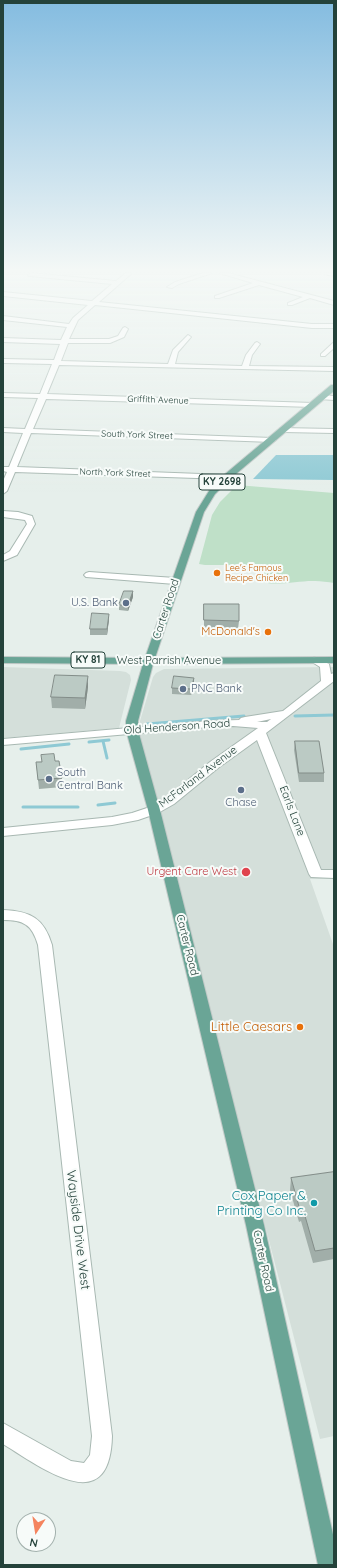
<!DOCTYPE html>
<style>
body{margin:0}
#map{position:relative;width:337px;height:1568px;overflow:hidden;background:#e6efeb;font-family:Quicksand,sans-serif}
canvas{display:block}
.frame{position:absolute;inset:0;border:4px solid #24423a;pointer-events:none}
.north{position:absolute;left:16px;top:1512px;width:40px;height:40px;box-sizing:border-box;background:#f7fbf9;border:1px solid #a3b1ad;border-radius:50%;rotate:192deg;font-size:11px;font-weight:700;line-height:16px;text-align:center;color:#24423a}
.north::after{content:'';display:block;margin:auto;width:14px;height:18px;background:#f4845f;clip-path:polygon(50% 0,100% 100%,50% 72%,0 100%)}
</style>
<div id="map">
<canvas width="337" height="1568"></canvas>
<div class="frame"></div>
<div class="north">N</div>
</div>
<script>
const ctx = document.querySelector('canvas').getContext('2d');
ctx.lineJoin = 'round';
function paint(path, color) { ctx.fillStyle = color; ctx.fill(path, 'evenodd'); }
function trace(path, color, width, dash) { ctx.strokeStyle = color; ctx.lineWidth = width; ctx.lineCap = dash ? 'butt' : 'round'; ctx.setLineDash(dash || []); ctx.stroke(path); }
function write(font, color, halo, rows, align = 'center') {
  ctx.font = font + ' Quicksand,sans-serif'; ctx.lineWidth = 4; ctx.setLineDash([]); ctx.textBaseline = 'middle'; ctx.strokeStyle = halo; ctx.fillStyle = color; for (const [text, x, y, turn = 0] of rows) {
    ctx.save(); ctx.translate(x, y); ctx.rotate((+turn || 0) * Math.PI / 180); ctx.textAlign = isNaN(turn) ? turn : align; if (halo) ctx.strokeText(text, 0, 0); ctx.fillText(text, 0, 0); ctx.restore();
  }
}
paint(new Path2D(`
 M3,667l117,4 6,1 4,3 1,5 -12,48 -116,10z
 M334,667v212h-24l24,68v489l-14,3 -180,-701v-17l13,-44 3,-4 8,-4z`), '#d4dfda');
paint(new Path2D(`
 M237,485l97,8v90c-6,-1 -13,-2 -19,-2 -15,-1 -44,7 -57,-1l-1,-4 3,-9 -2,-2h-53l-6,-1 13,-49 8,-13z`), '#bfe0c8');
paint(new Path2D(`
 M276,455h58v25l-81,-1z`), '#8ec9d4');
trace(new Path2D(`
 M295,716l39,-1
 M147,724l97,-8
 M103,741l4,17
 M89,742l20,-2
 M21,749l48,-5
 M98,805l17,-2
 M23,807h55`), '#8ec9d4', 3);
const minor = new Path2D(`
 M31,273l85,8 10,-8h6l-33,29 213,22h22v4h-22l-217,-23 -17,15 -9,19h40l9,-3 5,-8 2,-1 3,2 -4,8 -14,6h-42l-7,18 107,3 5,-14 15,-15 3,2 -13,15 -3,12 67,2 4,-11 9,-12 2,-1 3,2 -8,11 -3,11 85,1v4l-275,-6 -12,29 266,9 4,2 -4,2 -267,-8 -13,30 239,9 4,2 -4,2 -241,-9 -14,34 210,8 4,2 -4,2 -212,-7 -8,19 -4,3v-13l4,-9 -4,-1v-4h6l14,-34 -20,-1v-4l22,1 13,-31 -35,-1v-4l37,1 12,-30 -49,-1v-4l51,1 6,-16 -57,-2v-4l58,2 6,-13 -64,-7v-4l66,8 4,-6 15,-13 -85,-9v-4l89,9 20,-17 -83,-8 -1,-1z
 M203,273h9l-33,11 -7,4 -5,-1 8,-5z
 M219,273h9l106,28v4l-24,-7 -18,7h-4v-2l15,-6 -44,-12 -40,13h-4v-2l38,-13z
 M323,273h11v3l-10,-2z
 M334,342v6l-9,8h-4v-2z
 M319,395l15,1v4l-15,-1z
 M280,428l54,1v4l-51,-1h-3z
 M3,511l15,1 14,4 3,8 -18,31 -14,6v-6l7,-4 17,-27 -2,-4 -22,-3z
 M89,572l86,6 5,3 -5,3 -89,-7 -2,-2 2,-2z
 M314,657l15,7 2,10 3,-1v8l-68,52 55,137h13v8l-23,-1 -2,-3 -52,-134 -39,28 -44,36 -16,9 -20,7 -26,5 -109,11v-8l109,-11 20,-4 18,-6 16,-9 44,-36 48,-34 -25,-2 -24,1 -206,18v-6l206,-18 30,-1 2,-2 4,-1 38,-6 38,-30 -1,-14 -11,-7zM271,719l-4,3h-10z
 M3,910c27,1 41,8 49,35l60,491c-2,85 -71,31 -109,8v-21l68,38 13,2 6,-8 2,-19 -54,-491c-6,-21 -15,-25 -35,-25z`);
const major = new Path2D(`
 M331,385h3v6l-104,88 -15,15 -11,18 -49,146 179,-1v6l-181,1 -15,57v9l22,80 104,415 70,314v26h-16l-72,-340 -98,-415 -22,-80v-9l17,-57 -140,-1v-6l142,1 51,-146 13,-21 15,-16z`);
trace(minor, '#a8b8b2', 2);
trace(major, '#c2cac8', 2);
paint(minor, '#fff');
paint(major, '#6aa596');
paint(new Path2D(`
 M133,597l-5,14 -9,-1v-5z
 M204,604l35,17 -1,8 -34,-1z
 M109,619l-2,16h-17v-6z
 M194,678v6l-3,11 -19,-1v-6z
 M88,687l-3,22 -33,-1 -1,-11z
 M295,741l29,32v9h-25l-5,-32z
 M55,761l7,17v9l-23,2 -3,-27z
 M334,1172v87l-21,4 -12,-42 -2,1 -9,-32 1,-12z`), '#a1aea9');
paint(new Path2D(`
 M133,591v6l-5,14v-6z
 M109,614v5l-2,16v-6z
 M88,676v11l-3,22v-11z
 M194,678v6l-3,11v-6z`), '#838d89');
const building = new Path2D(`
 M124,591h9l-5,14h-9z
 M204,604h35v17l-35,-1z
 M92,613l17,1 -2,15h-17z
 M55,675l33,1 -3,22 -34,-1z
 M174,676l20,2 -3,11 -19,-1z
 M295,741h24l5,32h-25z
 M54,754l1,7h4l3,17 -24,2 -2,-18h6l-1,-7z
 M334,1172v76l-19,3 -12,-42 -3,1 -9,-32z`);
paint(building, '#bbcac4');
trace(building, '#838d89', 1);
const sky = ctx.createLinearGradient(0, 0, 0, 492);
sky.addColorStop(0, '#84bce0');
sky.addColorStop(0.55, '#f4f8f6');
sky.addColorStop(1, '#f4f8f600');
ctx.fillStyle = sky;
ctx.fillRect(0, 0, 337, 492);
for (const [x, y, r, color] of [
 [217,573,4,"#e8710a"],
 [126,603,4,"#5c6f8a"],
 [268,632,4,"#e8710a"],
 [183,689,4,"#5c6f8a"],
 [49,779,4,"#5c6f8a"],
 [241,790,4,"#5c6f8a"],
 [246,872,5,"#e0444e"],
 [300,1027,4,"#e8710a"],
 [314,1203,4,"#0f9aa8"]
]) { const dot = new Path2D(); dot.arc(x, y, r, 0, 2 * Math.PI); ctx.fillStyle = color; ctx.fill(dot); trace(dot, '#f7fbf9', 1.5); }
write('9px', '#24423a', '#f7fbf9', [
 ["Griffith Avenue",158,400,2],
 ["South York Street",137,435,2],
 ["North York Street",115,473,2]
]);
write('9px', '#c56008', '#f7fbf9', [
 ["Lee's Famous",225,568],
 ["Recipe Chicken",225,578]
], 'left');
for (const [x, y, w] of [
 [222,482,46],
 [88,660,34]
]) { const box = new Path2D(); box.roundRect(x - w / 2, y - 8, w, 16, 3); ctx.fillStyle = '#f7fbf9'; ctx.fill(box); trace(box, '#24423a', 1); }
write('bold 10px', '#24423a', null, [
 ["KY 2698",222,482],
 ["KY 81",88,660]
]);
write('11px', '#4e5e75', '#f7fbf9', [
 ["U.S. Bank",118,603,"right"],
 ["PNC Bank",191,689],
 ["South",57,773],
 ["Central Bank",57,786],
 ["Chase",241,803,"center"]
], 'left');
write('11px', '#24423a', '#f7fbf9', [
 ["Carter Road",166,609,-72],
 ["West Parrish Avenue",169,661],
 ["Old Henderson Road",177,727,-4],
 ["McFarland Avenue",198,777,-37],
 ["Earls Lane",292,811,69],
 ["Carter Road",187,945,76],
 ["Carter Road",263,1261,78]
]);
write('11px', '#c56008', '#f7fbf9', [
 ["McDonald's",260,632]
], 'right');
write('11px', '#be3a42', '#f7fbf9', [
 ["Urgent Care West",237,872]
], 'right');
write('13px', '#c56008', '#f7fbf9', [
 ["Little Caesars",292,1027]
], 'right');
write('13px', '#0d838f', '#f7fbf9', [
 ["Cox Paper &",306,1196],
 ["Printing Co Inc.",306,1211]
], 'right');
write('13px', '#24423a', '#f7fbf9', [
 ["Wayside Drive West",78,1230,83]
]);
</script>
